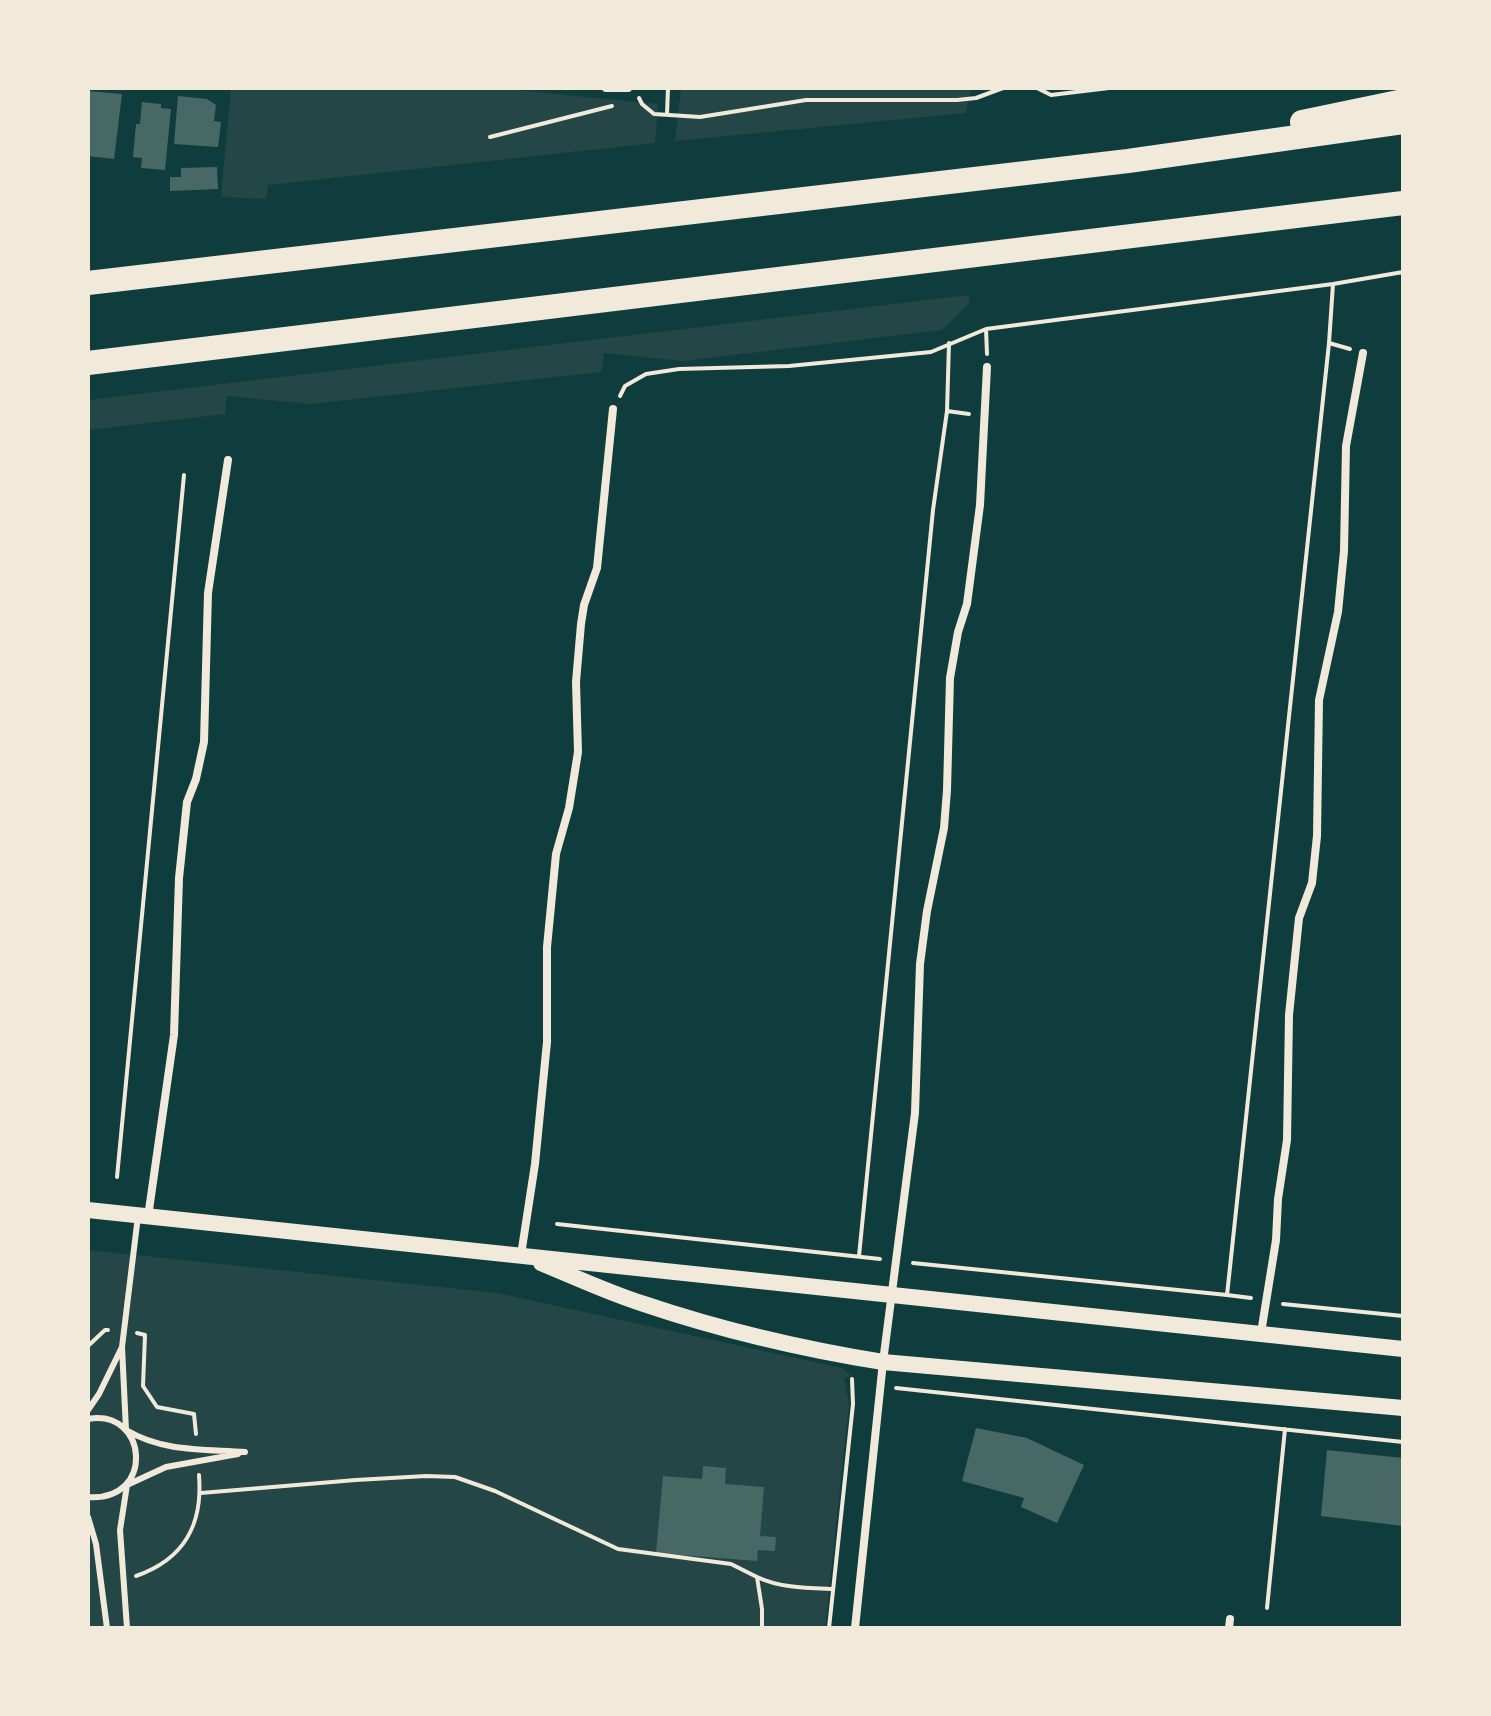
<!DOCTYPE html>
<style>
body{margin:0}
#map{position:relative;width:1491px;height:1716px;overflow:hidden;background:#0f3d3e;font-family:Roboto,sans-serif}
canvas{display:block}
.frame{position:absolute;inset:0;border:90px solid #f1e9da;pointer-events:none}
</style>
<div id="map">
<canvas width="1491" height="1716"></canvas>
<div class="frame"></div>
</div>
<script>
const ctx = document.querySelector('canvas').getContext('2d');
ctx.lineJoin = 'round';
function paint(path, color) { ctx.fillStyle = color; ctx.fill(path, 'evenodd'); }
function trace(path, color, width, dash) { ctx.strokeStyle = color; ctx.lineWidth = width; ctx.lineCap = dash ? 'butt' : 'round'; ctx.setLineDash(dash || []); ctx.stroke(path); }
paint(new Path2D(`
 M231,88h263l164,16 -3,39 -387,42 -2,14 -45,-2z
 M681,88h290l-5,25 -291,28z
 M969,295v8l-27,27 -259,31 -79,-8 -3,19 -291,32 -83,-8 -2,18 -137,16v-30z
 M88,1250l409,43 345,75 9,8 -7,2 5,26 -24,224h-737z`), '#244646');
paint(new Path2D(`
 M88,91l34,3 -8,65 -26,-3z
 M178,96l29,3 9,6 -2,16 7,1 -3,25 -44,-3z
 M142,102l19,2v4l10,1 -6,61 -24,-2 1,-10 -9,-1 3,-33h4z
 M217,167l1,22 -48,2v-14h11v-9z
 M976,1428l51,10 57,27 -27,58 -36,-16 3,-9 -62,-17z
 M1327,1450l76,8v68l-82,-10z
 M703,1466l23,2 -1,16 39,3 -4,49 16,1 -1,14 -17,-1 -1,11 -101,-8 7,-77 39,3z`), '#486865');
trace(new Path2D(`
 M1037,88l14,7 58,-7
 M639,98l3,6 12,10 46,3 106,-17h151l19,-2 27,-10
 M667,114l1,-26
 M490,137l122,-31
 M1333,284l-4,59 21,6
 M949,343l-2,68 22,3
 M987,354l-1,-25 347,-45 70,-12
 M620,396l5,-10 21,-12 33,-5 110,-3 142,-14 55,-23
 M117,1177l67,-702
 M557,1224l323,35
 M859,1256l74,-746 14,-99
 M913,1263l314,32
 M1251,1298l-24,-3 102,-952
 M1283,1304l120,12
 M137,1333l8,2 -2,51 14,21 37,7 2,20
 M88,1346l17,-16h3
 M896,1388l507,54
 M201,1493l155,-13 70,-4 29,1 40,14 123,58 113,15 26,13 5,32v19
 M136,1576c49,-17 67,-52 63,-101
 M757,1577c23,11 50,11 76,12
 M1267,1608l18,-179
 M829,1628l24,-224 -1,-25`), '#f1e9da', 4);
trace(new Path2D(`
 M138,1216l-16,131 4,83c37,22 77,19 119,22
 M88,1410l11,-16 23,-47
 M88,1419c60,-11 68,83 0,78
 M88,1517l8,27 11,84
 M127,1628l-7,-98 7,-45 39,-18 72,-13`), '#f1e9da', 6);
trace(new Path2D(`
 M606,88h22
 M148,1217l26,-182 5,-157 8,-76 9,-23 8,-37 4,-149 20,-133
 M521,1255l14,-91 12,-122v-95l9,-93 13,-46 9,-56 -2,-70 5,-58 3,-19 13,-37 16,-159
 M1261,1333l15,-93 2,-41 9,-59 2,-125 10,-97 13,-35 5,-47 2,-136 19,-88 6,-61 2,-105 17,-93
 M855,1628l28,-266 32,-249 5,-149 7,-53 17,-83 3,-38 3,-112 8,-46 9,-28 13,-99 7,-138
 M1229,1628l1,-9`), '#f1e9da', 8);
trace(new Path2D(`
 M88,1210l1315,139
 M541,1263c34,14 68,30 103,41 77,26 158,45 239,58l520,46`), '#f1e9da', 16);
trace(new Path2D(`
 M1302,122l101,-21
 M88,283l1040,-122 275,-39
 M88,363l1315,-160`), '#f1e9da', 24);
</script>
